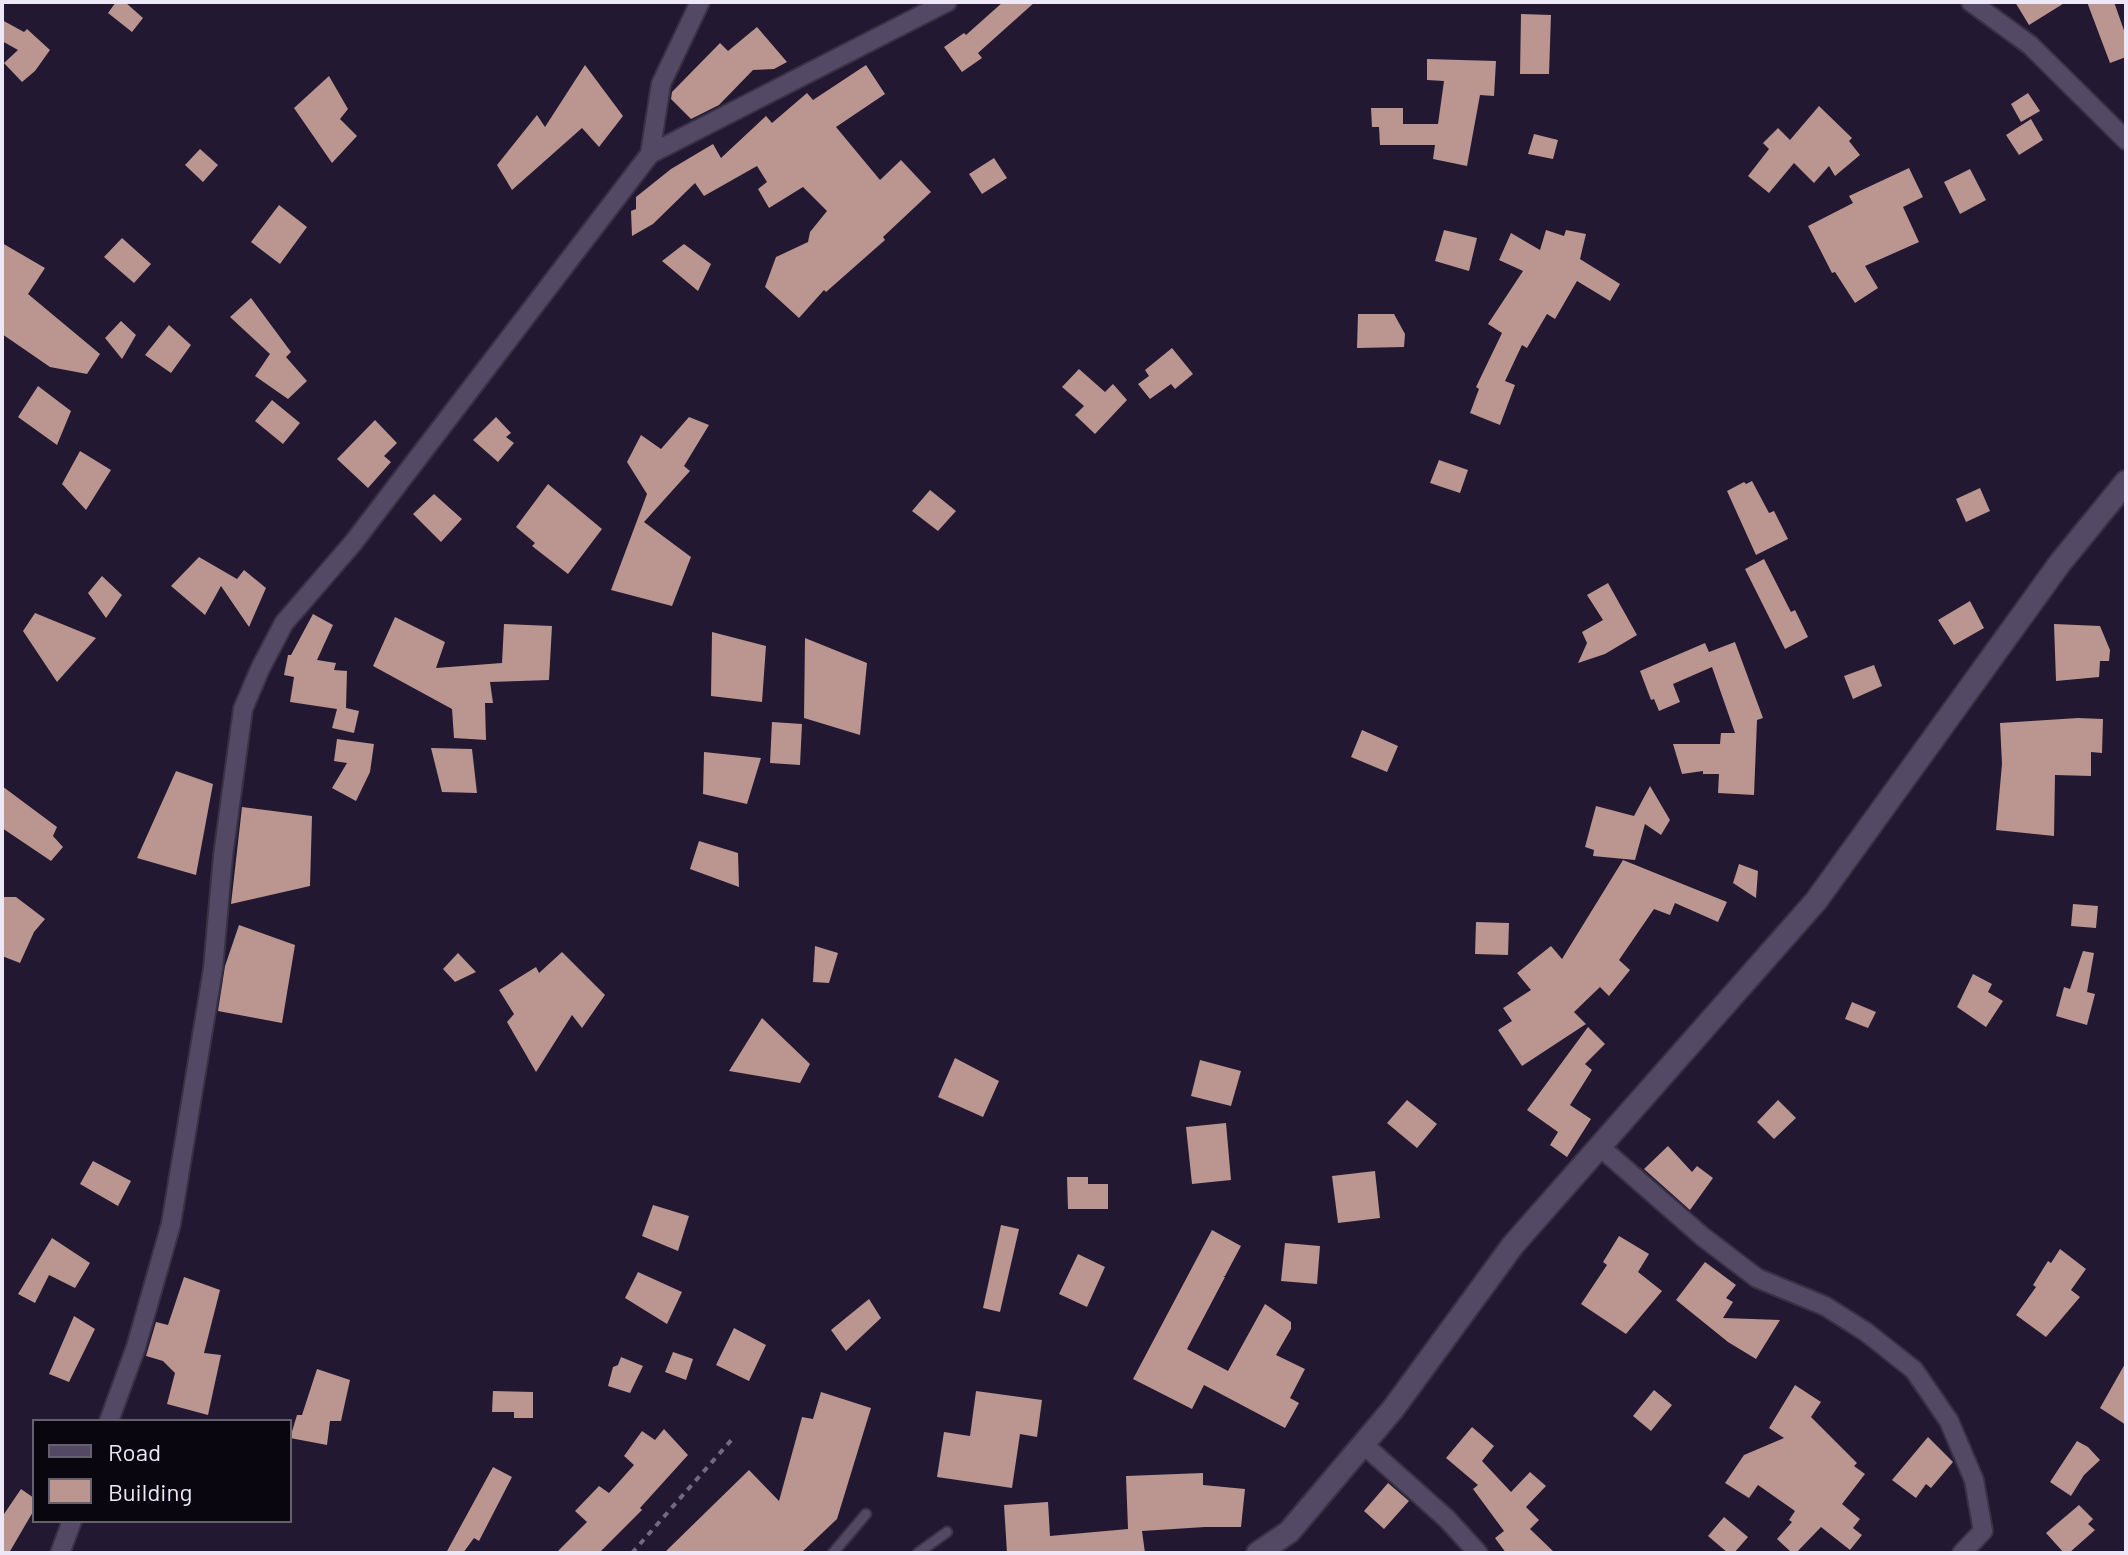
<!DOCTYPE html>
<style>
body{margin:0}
#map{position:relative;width:2128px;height:1555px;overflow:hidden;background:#221831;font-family:Barlow,sans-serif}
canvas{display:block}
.frame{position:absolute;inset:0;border:4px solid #ede7f8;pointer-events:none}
.legend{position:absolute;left:32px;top:1419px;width:260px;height:104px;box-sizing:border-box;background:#0a0610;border:2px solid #65606d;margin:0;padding:10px 14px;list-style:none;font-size:24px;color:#ede7f8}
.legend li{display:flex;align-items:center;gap:16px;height:40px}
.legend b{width:40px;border:2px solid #65606d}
</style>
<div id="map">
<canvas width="2128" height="1555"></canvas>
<div class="frame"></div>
<ul class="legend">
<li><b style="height:10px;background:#534965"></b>Road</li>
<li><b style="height:22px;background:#bb958f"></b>Building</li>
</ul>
</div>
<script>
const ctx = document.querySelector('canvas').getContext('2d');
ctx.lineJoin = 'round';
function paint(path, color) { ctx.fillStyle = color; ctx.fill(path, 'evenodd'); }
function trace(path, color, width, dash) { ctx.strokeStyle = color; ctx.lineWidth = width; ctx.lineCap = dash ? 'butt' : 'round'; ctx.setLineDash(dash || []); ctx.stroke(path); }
paint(new Path2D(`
 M116,2h9l18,16 -11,14 -24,-19z
 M1003,2h32l-57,51 4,5 -20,14 -18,-25 20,-14 2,2z
 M2015,2h51l-37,23z
 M2087,2h27l12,34v21l-16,6z
 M1521,14l30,1 -2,59h-29z
 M2,20l22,12 3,-3 23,21 -15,21 -13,11 -18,-19 14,-13 -16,-9z
 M757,27l30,35 -13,7 -21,1 -34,35 -28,14 -20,-20 1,-7 48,-49 8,8z
 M1427,59l69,2 -2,35 -14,-1 -13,71 -34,-7 2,-14h-55l-1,-18h-7l-1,-19h32v16h35l6,-43 -17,-1z
 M585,65l38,51 -24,31 -17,-19 -70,62 -15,-25 40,-50 8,12z
 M866,65l19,29 -49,33 44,53 21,-20 30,32 -48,45 2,3 -59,52 -2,-2 -25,28 -34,-31 11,-30 32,-15 2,-10 17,-21 -24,-24 -34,21 -11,-19 9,-7 -10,-16 -53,30 -9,-13 -42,41 -21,12 -1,-25 5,-2v-12l35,-28 42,-25 8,14 45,-42 6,7 35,-30 6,7z
 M329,76l19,33 -8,10 17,17 -25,27 -38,-55z
 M2028,93l12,18 -19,11 -10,-18z
 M1819,106l33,32 -3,3 11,14 -25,21 -6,-10 -15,17 -20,-20 -25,30 -21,-17 21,-27 -6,-6 15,-15 12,12z
 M2031,119l12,21 -24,15 -13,-20z
 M1534,134l24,6 -5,19 -25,-5z
 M200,149l18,16 -15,17 -18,-17z
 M994,158l13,20 -25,16 -13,-20z
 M1909,168l14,29 -20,10 16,35 -54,24 13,22 -23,15 -20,-31 -3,1 -24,-47 45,-23 -4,-7z
 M1970,169l16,31 -26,14 -16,-32z
 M279,205l28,22 -27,37 -29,-22z
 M1444,230l33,8 -8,33 -34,-10z
 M1546,230l18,6 2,-6 20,4 -6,25 40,25 -10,17 -33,-20 -22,38 -8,-5 -20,34 -5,-3 -17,36 10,4 -15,40 -30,-12 9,-24 -3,-2 26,-54 -14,-9 35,-53 -24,-11 12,-27 29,17z
 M122,238l29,26 -17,19 -30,-26z
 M2,243l43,25 -17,26 72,60 -13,20 -37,-7 -48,-33z
 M684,244l27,20 -13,27 -36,-30z
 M251,298l40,54 -5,5 21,24 -19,18 -33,-23 15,-22 -40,-37z
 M1358,314h36l11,20 -1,13 -47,1z
 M121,321l15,14 -14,24 -17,-21z
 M169,325l22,20 -20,28 -26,-18z
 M1172,348l21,26 -18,15 -4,-5 -21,15 -12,-15 11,-8 -4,-6z
 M1079,369l26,23 8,-8 14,16 -32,34 -20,-19 9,-9 -22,-19z
 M38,386l33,25 -14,34 -39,-28z
 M272,400l28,23 -17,21 -28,-23z
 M496,417l15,16 -5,4 8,6 -16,19 -25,-22z
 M689,417l20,8 -25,41 6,5 -46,51 47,35 -19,49 -61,-16 36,-96 -20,-32 14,-27 20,14z
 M375,420l22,23 -13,13 7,6 -23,26 -31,-29z
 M80,451l31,19 -25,40 -24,-26z
 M1439,460l29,10 -8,23 -30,-10z
 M1752,481l17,32 5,-2 14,28 -32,16 -29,-64 17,-9 2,2z
 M548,484l54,45 -34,45 -36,-28 3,-3 -19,-16z
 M1980,488l10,23 -24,11 -10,-23z
 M930,490l26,21 -18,20 -26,-20z
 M434,494l28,25 -21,23 -28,-28z
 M199,557l38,22 7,-9 22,18 -17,39 -28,-41 -16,29 -34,-29z
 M1764,559l27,53 4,-2 13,27 -23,12 -40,-80z
 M102,576l20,19 -16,23 -18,-25z
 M1608,583l29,52 -32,19 -27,9 9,-20 -5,-11 21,-12 -16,-25z
 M1970,601l14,27 -30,17 -16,-25z
 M35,613l61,25 -39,44 -34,-51z
 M313,614l20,11 -16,35 19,3 -2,7 13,1 -1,37 13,3 -5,22 -22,-5 5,-19 -47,-7 4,-25 -10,-2 4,-20h3z
 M395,617l50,25 -9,26 66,-5 2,-39 48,2 -3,54 -59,2 3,21h-8l1,37 -32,-2 -2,-29 -79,-43z
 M2054,624l46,2 10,24 -1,11h-9l-1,16 -43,4z
 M712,632l54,14 -4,56 -51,-6z
 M805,638l62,25 -7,72 -56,-17z
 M1735,642l28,76 -6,2 -3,75 -36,-2 1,-19h-16v-3l-21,3 -9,-30h47l1,-11h14l-23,-66 -39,17 7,18 -21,9 -5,-12 -3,1 -11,-29 65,-28 4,9z
 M1874,665l8,21 -29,13 -9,-23z
 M2078,718l25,1 -1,34 -11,-1v24l-36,-1 -1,61 -58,-6 6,-66 -2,-41z
 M772,722l30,2 -2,41 -30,-2z
 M1362,730l36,16 -11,26 -36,-15z
 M337,739l37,5 -4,28 -14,29 -24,-13 15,-25 -13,-2z
 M431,748l41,1 5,44 -35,-1z
 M704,752l57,6 -14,46 -44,-10z
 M176,771l37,13 -17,91 -59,-17z
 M2,786l55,41 -4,9 10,11 -12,14 -49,-33z
 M1650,786l20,34 -9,15 -16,-11 -10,36 -42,-4 1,-6 -9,-3 11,-41 38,10z
 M242,807l70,9 -2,70 -79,18z
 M699,841l39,12 1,34 -49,-18z
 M1623,860l104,42 -9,20 -43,-19 -5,12 -16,-6 -35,51 11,10 -21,26 -9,-9 -26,25 12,12 -64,42 -24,-36 14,-9 -9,-13 28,-18 -14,-17 34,-27 11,13z
 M1739,864l19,7 -2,27 -23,-15z
 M2,897h14l29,22 -11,13 -14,31 -18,-7z
 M2073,904l25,2 -2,22 -25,-2z
 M1476,922l33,1 -1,32 -33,-1z
 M239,925l56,20 -13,78 -64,-12 7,-45z
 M815,946l23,7 -9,30 -16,-1z
 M2083,951l11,2 -7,39 8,2 -8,31 -31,-9 8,-29 6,2z
 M562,952l43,43 -23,33 -10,-13 -36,57 -29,-50 7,-8 -15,-24 37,-23 3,6z
 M458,953l18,19 -21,10 -12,-13z
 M1973,974l19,10 -4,8 15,9 -17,26 -29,-20z
 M1852,1002l24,10 -8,16 -23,-9z
 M762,1018l48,46 -10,19 -71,-12z
 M1588,1027l17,17 -20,20 7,6 -22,35 21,14 -24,38 -17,-12 8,-13 -31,-22z
 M955,1058l44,23 -16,36 -45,-20z
 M1200,1060l41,11 -10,35 -40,-10z
 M1407,1100l30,24 -20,24 -30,-25z
 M1778,1100l18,18 -22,21 -17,-17z
 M1226,1123l5,57 -39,4 -6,-57z
 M1668,1146l24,26 5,-6 16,12 -23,32 -46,-41z
 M93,1161l38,20 -13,25 -38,-22z
 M1375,1171l5,47 -42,5 -6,-47z
 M1067,1177h21v7h20v25h-40z
 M653,1205l36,11 -11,35 -36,-15z
 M1001,1225l18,4 -19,83 -17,-4z
 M1212,1230l29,16 -16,30h-2l2,1 -38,72 41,22 37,-67 26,18v7l-15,26 29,14 -15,29 9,5 -14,25 -81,-43 -12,24 -59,-30z
 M1619,1236l30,18 -11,18 24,19 -36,43 -45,-30 26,-39 -4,-3z
 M52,1238l38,25 -15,25 -26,-13 -14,28 -17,-9z
 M1285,1243l35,3 -3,38 -36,-3z
 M2060,1249l26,20 -15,21 9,7 -34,40 -30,-22 20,-28 -3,-2 15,-24 3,2z
 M1078,1254l27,13 -18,40 -28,-13z
 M1705,1262l31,23 -10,13 7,4 -10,16 57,2 -24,39 -28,-17 -52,-42z
 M638,1272l44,20 -15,32 -42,-26z
 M184,1277l36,13 -16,63 17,2 -13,60 -41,-11 8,-31 -12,-12 -17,-5 10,-34 12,3z
 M869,1299l12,19 -35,33 -15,-21z
 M74,1316l21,13 -26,53 -20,-8z
 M734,1328l32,17 -17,36 -33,-16z
 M673,1352l20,7 -7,21 -21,-8z
 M621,1357l22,9 -13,27 -22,-7 5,-19 5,-2z
 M2126,1362v63l-26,-17z
 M317,1369l33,11 -9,41h-11l-3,24 -37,-7 7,-23h5z
 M1795,1385l26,17 -10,15 46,46 -3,3 11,8 -23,30 18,15 -7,9 9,7 -12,15 -29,-23 -25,26h-4l-15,-14 15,-17 -3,-2 6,-9 -37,-26 -9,13 -24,-15 19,-28 40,-17 -15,-10z
 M1654,1390l18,15 -21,26 -18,-15z
 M493,1391l40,1v26h-19v-6h-22z
 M976,1391l66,9 -5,37 -17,-3 -8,54 -75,-11 7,-45 26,4z
 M821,1392l50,16 -34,111 -36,34h-137l85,-83 30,31 23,-84 11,2z
 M1472,1427l22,19 -12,15 29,31 19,-20 16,14 -20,21 13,13 -9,9 25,24h-49l-11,-15 9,-7 -31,-42 5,-4 -32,-27z
 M664,1429l24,26 -48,53 2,2 -43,43h-43l31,-31 -12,-11 24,-25 10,7 25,-28 -10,-9 18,-25 13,9z
 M1928,1437l25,25 -22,26 -5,-4 -10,14 -24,-18z
 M2077,1441l11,6 12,13 -16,15 -13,21 -21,-14z
 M493,1467l19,10 -33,64 -5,-3 -11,15h-17z
 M1203,1473v12l42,4 -4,38h-36l-63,4 3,22h-138l-3,-48 44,-3 2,34 78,-7 -2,-53z
 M1388,1483l21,18 -25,28 -20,-18z
 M21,1489l13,9v12l-25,43h-7v-36z
 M2079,1505l14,14 -5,5 7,6 -26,23h-5l-18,-20z
 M1724,1517l24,20 -14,16h-6l-20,-17z`), '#bb958f');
const service = new Path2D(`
 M833,1553l33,-39
 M918,1553l29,-21`);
const minor = new Path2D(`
 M1971,2l59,43 96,95
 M650,154l297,-152
 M1599,1146l104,91 54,41 68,28 41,26 48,38 35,51 25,59 9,51 -21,22
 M109,1421l27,-74 35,-123 42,-255 10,-113 20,-147 17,-40 24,-46 69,-80 297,-389 11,-70 39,-82
 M1363,1444l84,75 31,34
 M60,1553l12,-32`);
const tertiary = new Path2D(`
 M1258,1553l31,-21 104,-123 120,-164 303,-344 244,-338 66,-81`);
trace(service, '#393145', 13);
trace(minor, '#393145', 22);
trace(tertiary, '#393145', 26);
trace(new Path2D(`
 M632,1553l102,-116`), '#726a80', 4, [6, 6]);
trace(service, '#534965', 9);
trace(minor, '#534965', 18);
trace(tertiary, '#534965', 22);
</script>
